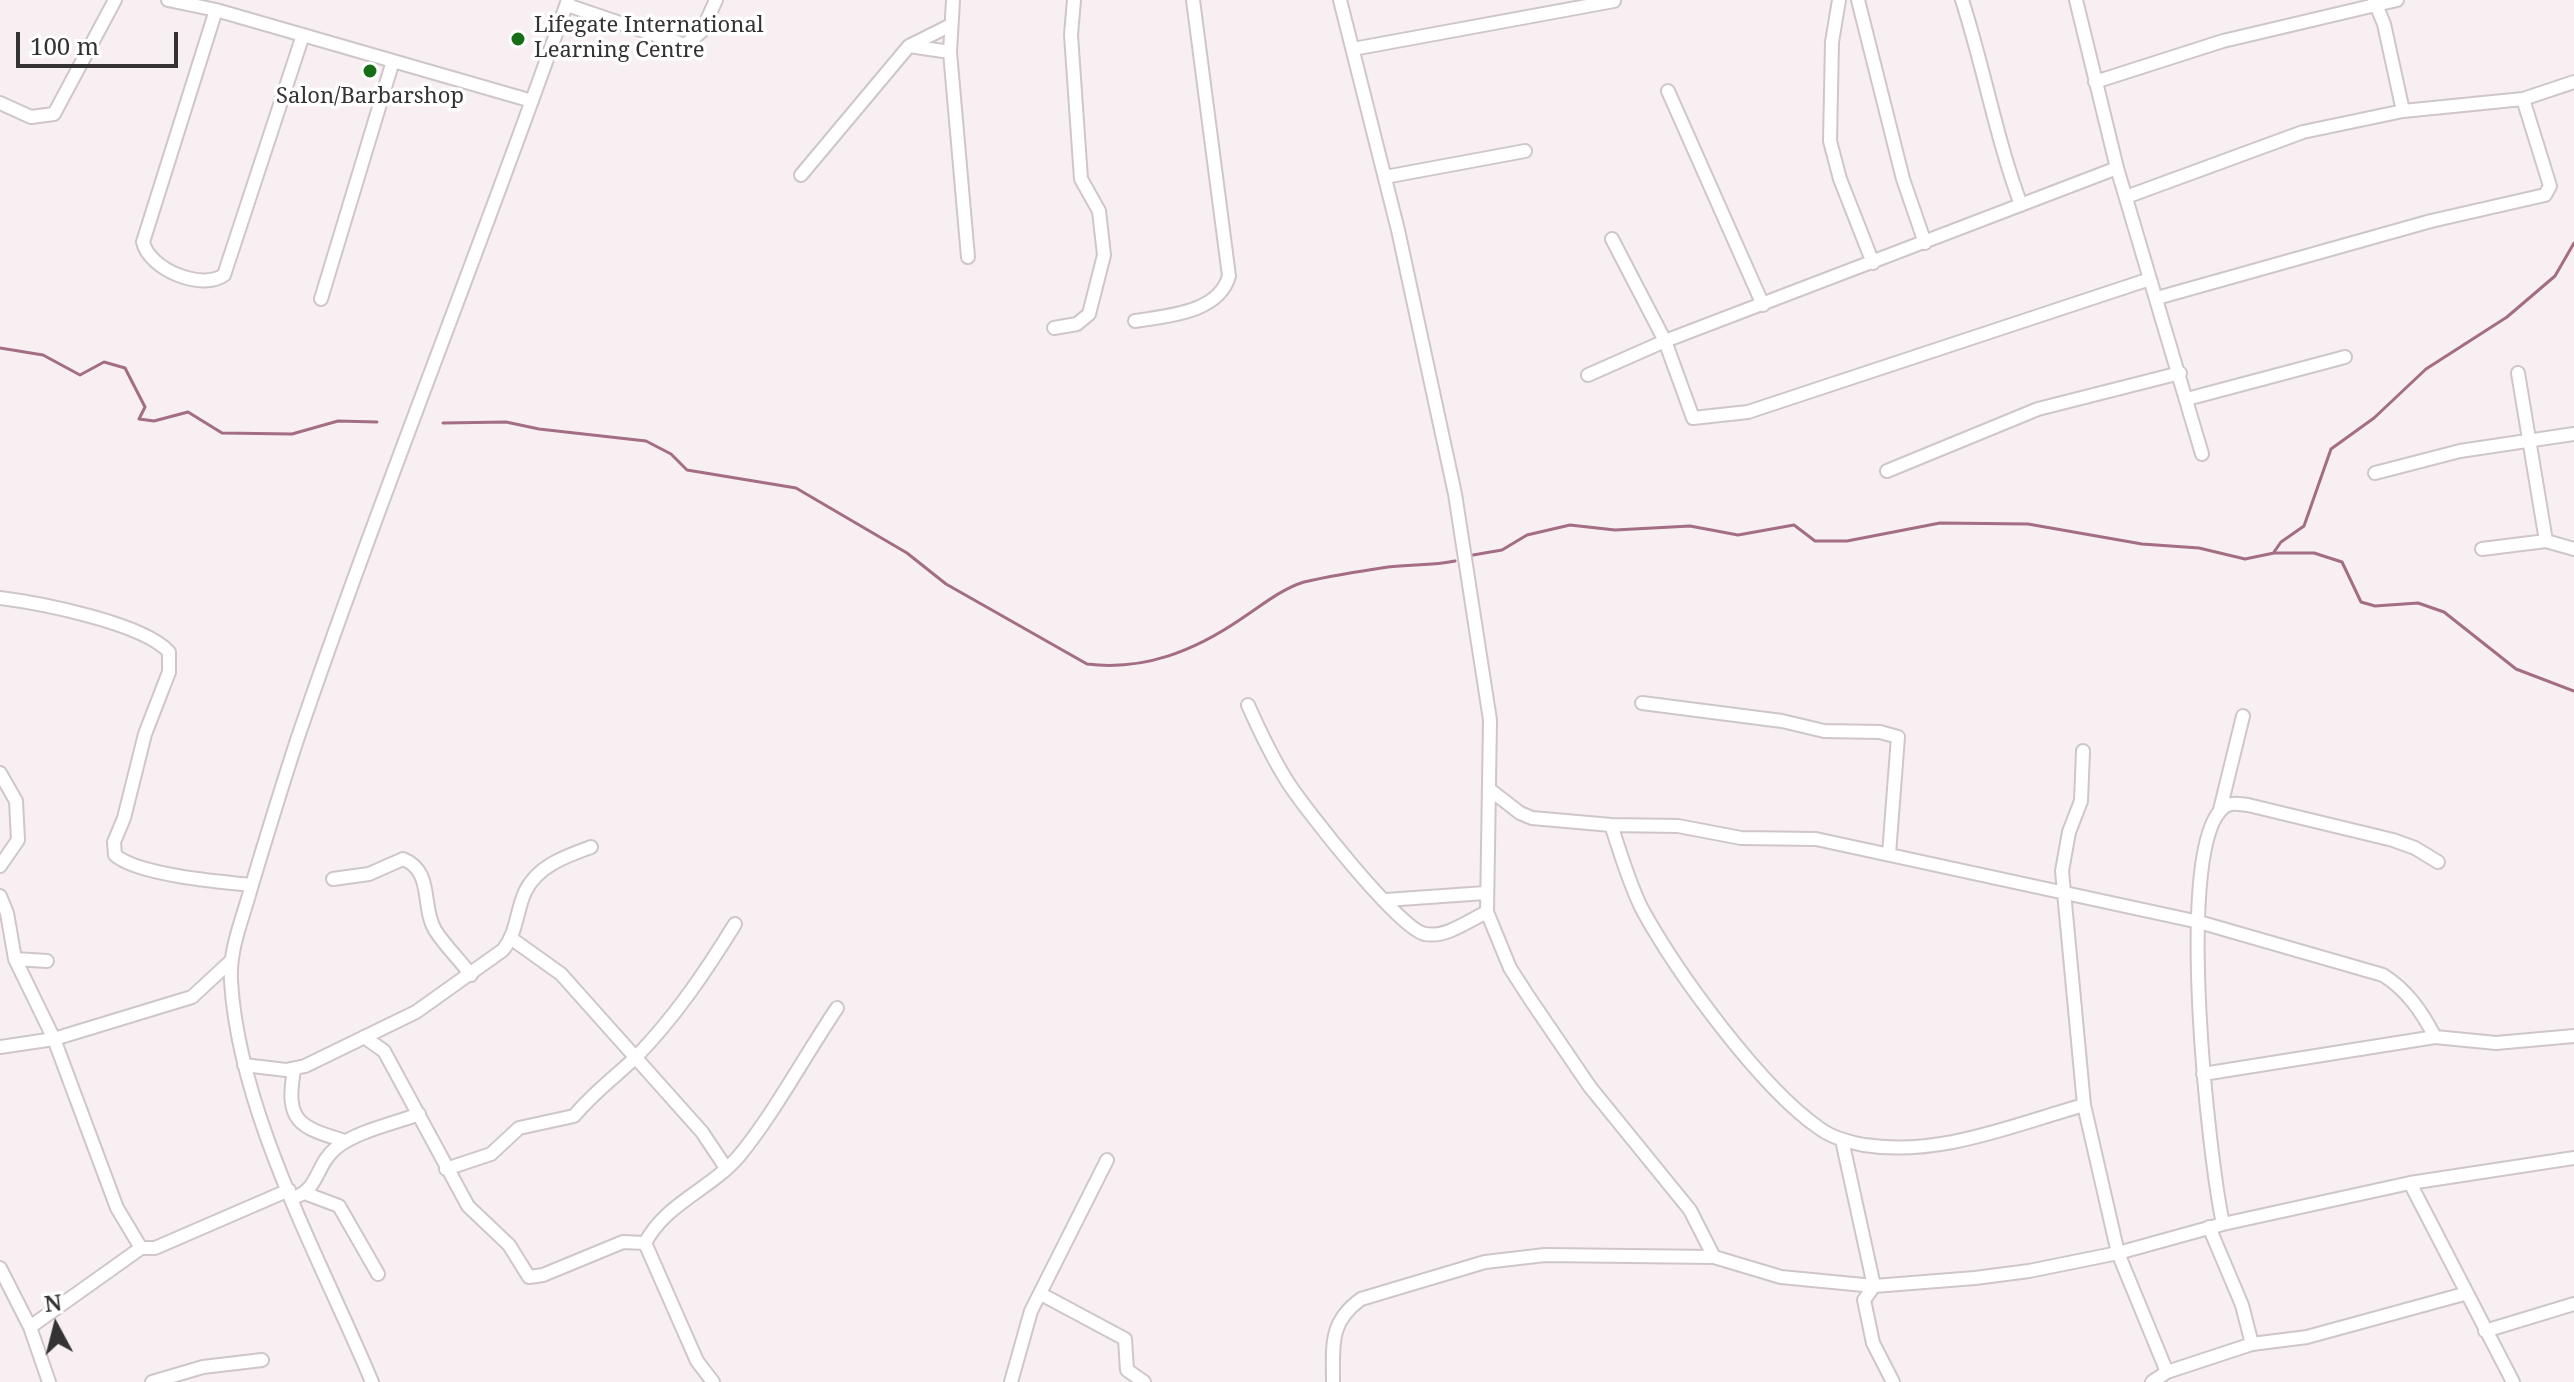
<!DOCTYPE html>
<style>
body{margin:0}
#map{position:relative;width:2574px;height:1382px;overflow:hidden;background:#f8eff2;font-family:"Noto Serif",serif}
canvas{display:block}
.north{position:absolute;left:16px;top:1286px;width:80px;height:80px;-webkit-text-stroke:6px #fff;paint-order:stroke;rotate:353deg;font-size:22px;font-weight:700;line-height:32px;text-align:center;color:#353233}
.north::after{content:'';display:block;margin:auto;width:28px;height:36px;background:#353233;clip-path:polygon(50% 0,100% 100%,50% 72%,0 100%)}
.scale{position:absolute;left:16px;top:32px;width:162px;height:36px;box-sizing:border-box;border:4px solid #353233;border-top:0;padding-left:10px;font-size:24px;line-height:28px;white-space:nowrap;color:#353233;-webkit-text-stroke:6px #fff;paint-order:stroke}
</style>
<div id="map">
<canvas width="2574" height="1382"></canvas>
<div class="north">N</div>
<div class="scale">100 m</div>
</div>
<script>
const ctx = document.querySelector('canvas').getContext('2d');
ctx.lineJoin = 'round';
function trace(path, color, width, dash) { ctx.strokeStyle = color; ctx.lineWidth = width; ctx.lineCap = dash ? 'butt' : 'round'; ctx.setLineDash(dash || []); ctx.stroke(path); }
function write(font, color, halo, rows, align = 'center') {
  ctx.font = font + ' "Noto Serif",serif'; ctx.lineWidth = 7; ctx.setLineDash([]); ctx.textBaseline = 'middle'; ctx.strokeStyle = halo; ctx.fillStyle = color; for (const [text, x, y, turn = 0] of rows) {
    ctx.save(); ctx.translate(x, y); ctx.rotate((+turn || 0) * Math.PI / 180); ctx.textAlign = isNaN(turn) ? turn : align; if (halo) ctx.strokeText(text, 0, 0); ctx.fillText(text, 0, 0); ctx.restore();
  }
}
trace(new Path2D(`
 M0,348l43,7 37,20 24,-13 21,6 20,39 -6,12 15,2 34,-9 34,21 70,1 46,-13 39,1
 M443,423l63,-1 33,7 107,12 25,13 16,16 109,18 111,65 39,31 141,80c57,7 107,-13 154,-45 20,-13 40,-30 63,-37 26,-6 57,-11 84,-15 23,-3 44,-1 67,-6
 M2274,552l7,-10 23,-16 27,-77 43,-31 52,-49 81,-52 48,-41 19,-33
 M1473,555l29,-5 25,-15 43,-10 45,5 75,-4 48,9 56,-10 21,16h32l93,-18 88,1 114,20 57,4 46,11 29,-6h40l28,9 19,40 14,4 43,-3 26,9 72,57 58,22`), '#a36d84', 3);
const minor = new Path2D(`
 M168,0l48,10 316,91
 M953,0l-3,52 18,205
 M1340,0l58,230 57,264 35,226 -3,192 23,56 20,31 60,88 100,123 24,47
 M1839,0l-7,42 -2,99 10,38 33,84
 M1858,0l45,179 22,64
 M1962,0c22,68 34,138 59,205
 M2076,0l41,168 85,286
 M2374,0l10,24 19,87
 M567,5l118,40 17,-14 14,-31
 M216,10l-73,232c6,27 58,49 81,33l79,-240
 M909,46l41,6
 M1353,49l261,-48
 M2095,82l128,-41 174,-41
 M1668,91l95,214
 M0,103l31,14 23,-3 61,-114
 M801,175l108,-129 40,-20
 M1385,177l140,-26
 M2126,197l177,-65 100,-21 120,-12 51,-17
 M1612,239l53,102 28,77 55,-6 402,-133
 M2157,298l274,-77 114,-26 5,-9 -27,-87
 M321,299l72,-238
 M1135,321c31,-5 84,-8 94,-45l-36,-276
 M1054,328l23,-4 12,-10 15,-59 -5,-44 -18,-32 -10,-144 3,-35
 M2518,373l28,168
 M1588,375l77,-34 452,-173
 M2187,399l158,-42
 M1887,471l151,-62 142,-36
 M2375,473l85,-22 114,-17
 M2482,549l64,-8 28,8
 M0,598c40,5 143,25 169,54v20l-24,62 -21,84 -10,24 1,13c23,20 105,27 137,30
 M1642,703l140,18 42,10 56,1 18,5 -9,117
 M1248,705c12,27 24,52 39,76 17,27 113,149 138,153 21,4 43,-13 62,-22
 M2083,751l-2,50 -12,31 -7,39 22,234 34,148 49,119
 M0,773l16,28 2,39 -18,26
 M1489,789l31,24 12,5 79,7 67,1 63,12 75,1 383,83 184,53c24,15 39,37 52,62
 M2220,810l23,-94
 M1611,825c10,29 18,59 32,86 35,63 117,176 176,217 13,10 29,14 45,17 75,12 149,-20 220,-40
 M333,879l36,-5 34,-15c31,12 18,48 32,71 10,16 25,30 36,45
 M0,896l7,17 8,46 39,80 63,169 24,40
 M1386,900l99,-7
 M512,939l49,35 141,158 24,36
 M15,959l32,2
 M364,1037l20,14 84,155 41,39 20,32 14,-2 80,-33 22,1
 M0,1047l54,-8 138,-42 40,-37
 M244,1065l42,5 19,-4 111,-54 87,-62c14,-17 13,-38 22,-58 12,-26 41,-36 66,-45
 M294,1070c-9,52 5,57 51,71
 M2203,1074l232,-37 61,6 78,-7
 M1842,1140l32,146 -10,14 9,43 20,39
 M446,1169l45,-15 28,-26 55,-12c19,-23 41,-39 62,-59 39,-40 70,-86 99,-133
 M2410,1183l103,199
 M307,1194l32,12 39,68
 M293,1198c27,-9 22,-33 43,-50 21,-17 57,-24 83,-34
 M2223,1224c-15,-71 -47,-363 -3,-413 8,-10 17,-7 28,-6l145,35 22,8 23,14
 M2209,1227l33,78 10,39
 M0,1268l30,59 19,55
 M1041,1294l84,45 2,31 17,12
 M30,1327l111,-79h14l134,-58
 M2485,1331l89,-27
 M152,1382l51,-15 59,-7
 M372,1382c-51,-122 -133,-268 -141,-401 -2,-32 12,-63 20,-93 15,-50 30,-99 46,-148 85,-249 184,-492 271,-740
 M713,1382l-16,-21 -52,-118c21,-40 66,-54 94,-87 34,-41 67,-102 98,-148
 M1011,1382l20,-71 76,-151
 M1333,1382c0,-37 -4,-60 28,-83l124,-37 60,-7 169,2 67,20 93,9 101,-8 54,-7 89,-18 105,-29 187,-41 164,-25
 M2152,1382l15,-10 85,-28 55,-7 157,-43`);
trace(minor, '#cfc6c9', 16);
trace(minor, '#fff', 12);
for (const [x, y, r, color] of [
 [518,39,8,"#186e17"],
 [370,71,8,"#186e17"]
]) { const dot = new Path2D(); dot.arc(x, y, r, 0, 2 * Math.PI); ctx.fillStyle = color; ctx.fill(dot); trace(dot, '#fff', 3); }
write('22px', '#353233', '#fff', [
 ["Lifegate International",534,26],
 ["Learning Centre",534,51],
 ["Salon/Barbarshop",370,97,"center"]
], 'left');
</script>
